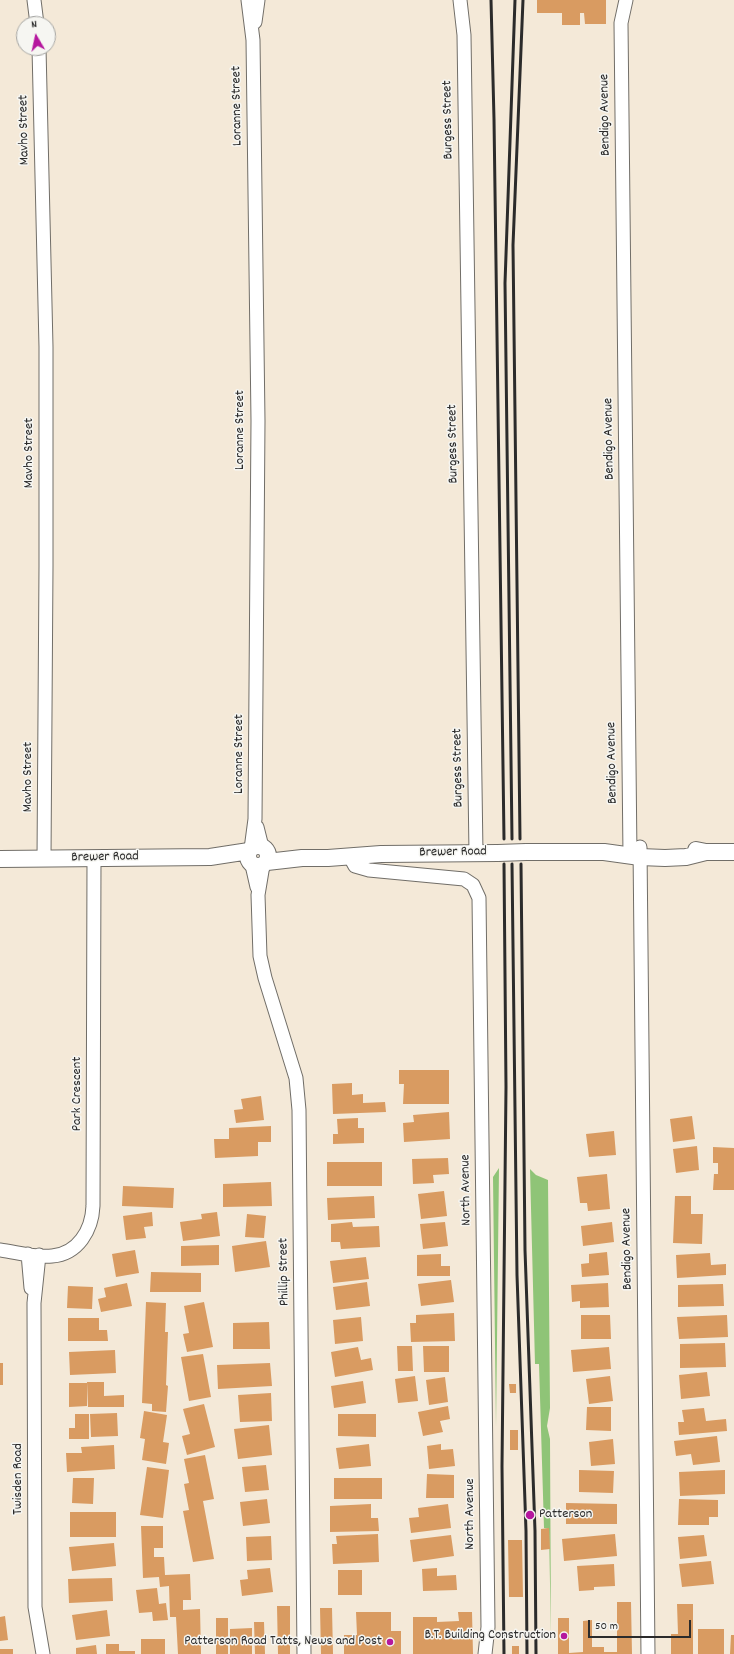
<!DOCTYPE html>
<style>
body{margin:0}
#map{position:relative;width:734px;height:1654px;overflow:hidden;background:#f4e9d8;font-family:Dekko,sans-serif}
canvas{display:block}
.north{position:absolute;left:16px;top:16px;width:40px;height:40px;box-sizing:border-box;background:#f6f6f2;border:1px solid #a5a5a2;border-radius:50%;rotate:351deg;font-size:11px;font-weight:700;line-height:16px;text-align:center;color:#2b2b2b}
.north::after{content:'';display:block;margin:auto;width:14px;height:18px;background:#b5179e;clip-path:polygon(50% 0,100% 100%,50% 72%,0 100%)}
.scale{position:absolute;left:588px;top:1620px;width:103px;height:18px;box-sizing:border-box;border:2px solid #2b2b2b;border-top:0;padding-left:5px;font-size:12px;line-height:14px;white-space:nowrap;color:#2b2b2b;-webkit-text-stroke:3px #f6f6f2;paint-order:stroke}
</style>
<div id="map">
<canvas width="734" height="1654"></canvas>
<div class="north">N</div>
<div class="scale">50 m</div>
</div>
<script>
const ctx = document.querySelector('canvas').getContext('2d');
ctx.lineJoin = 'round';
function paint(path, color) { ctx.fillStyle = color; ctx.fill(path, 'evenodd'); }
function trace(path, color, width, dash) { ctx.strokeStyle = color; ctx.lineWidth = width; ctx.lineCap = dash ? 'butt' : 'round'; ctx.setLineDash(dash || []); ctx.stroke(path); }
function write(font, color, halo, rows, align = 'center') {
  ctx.font = font + ' Dekko,sans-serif'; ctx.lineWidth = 3; ctx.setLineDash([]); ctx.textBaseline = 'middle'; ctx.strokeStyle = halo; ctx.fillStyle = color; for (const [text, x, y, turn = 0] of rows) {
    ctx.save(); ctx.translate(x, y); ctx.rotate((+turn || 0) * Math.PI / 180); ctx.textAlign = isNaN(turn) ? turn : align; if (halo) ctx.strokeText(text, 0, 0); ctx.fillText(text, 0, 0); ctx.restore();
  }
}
paint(new Path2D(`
 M499,1168l-3,259 -3,-250z
 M530,1169l6,6 12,5 2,228 -3,18 3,13 1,199 -2,-109 -5,-1 -5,-164h-4z`), '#8fc477');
paint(new Path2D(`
 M537,0h69v24h-21l-1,-11h-4v12h-18v-12h-25z
 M399,1070h50v34h-46l1,-20h-5z
 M352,1083v12l11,-1v9l22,-1 1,10 -53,2 -1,-30z
 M261,1096l3,24 -28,3 -2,-13 9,-1 -2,-10z
 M449,1112l1,27 -46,3 -1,-19 11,-1 -1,-7z
 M692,1116l3,23 -22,3 -3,-23z
 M358,1118v10h6v15l-31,1v-10h5l-1,-15z
 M271,1126v16h-13v14l-43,2 -1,-19h15v-11z
 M614,1131l2,24 -27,2 -3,-23z
 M697,1146l2,24 -23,3 -3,-24z
 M713,1147l21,1v42h-21l1,-16h4v-11h-5z
 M448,1158l1,16 -16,1 1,8 -21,1 -1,-25z
 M327,1162h55v24h-55z
 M607,1174l3,35 -22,2 -1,-8h-7l-3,-26z
 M271,1182l1,24 -49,1v-23z
 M123,1186l51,2 -1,20 -51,-2z
 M444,1191l3,25 -26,3 -3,-25z
 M374,1196l1,22 -47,2 -1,-22z
 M675,1196h16v18h12l-1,30 -29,-1z
 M152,1212l1,14 -9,1 2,11 -20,2 -3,-24z
 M217,1212l3,24 -37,5 -3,-19 22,-3 -1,-5z
 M247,1214l19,2 -2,22 -19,-1z
 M352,1222l1,5 26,-1 1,21 -39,2 -1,-7h-9v-18z
 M445,1222l3,24 -25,3 -3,-25z
 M612,1222l2,20 -31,4 -2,-20z
 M266,1241l4,26 -35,5 -3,-26z
 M219,1245v20l-38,1v-20z
 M135,1250l4,23 -23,4 -4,-23z
 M607,1252l2,23 -27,2 -1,-13 8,-1v-9z
 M710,1253l1,12 15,-1v11l-49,3 -1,-23z
 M441,1254v12h9v10h-33v-21z
 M366,1257l3,22 -36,4 -3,-22z
 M151,1272l50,1v19h-51z
 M451,1280l3,22 -33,4 -3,-22z
 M367,1282l3,24 -34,4 -3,-23z
 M127,1283l5,23 -31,6 -3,-13 8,-2 -2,-9z
 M608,1283l1,24 -29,1v-7l-8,1 -1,-17z
 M723,1284l1,22 -46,1v-22z
 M68,1286l25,1 -1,22 -25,-1z
 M146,1302l20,1 -1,29h3l-2,53 2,1 -2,26 -14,-1v-7l-10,-1z
 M204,1302l9,45 -26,5 -4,-18 6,-1 -5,-27z
 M454,1313l1,28 -44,1 -1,-19h6v-8z
 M581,1315h29l1,24h-30z
 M727,1315l1,22 -49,2 -2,-22z
 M361,1317l2,24 -28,3 -2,-24z
 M68,1318h31v12h8l1,11h-40z
 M269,1322l1,27h-37v-26z
 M725,1343l1,24 -46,1v-24z
 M397,1346h15l1,25h-15z
 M423,1346h26v26h-25z
 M358,1347l3,13 10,-2 2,12 -38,7 -4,-25z
 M609,1347l2,22 -38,3 -2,-22z
 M115,1350l1,23 -46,2 -1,-23z
 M203,1354l8,43 -22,4 -8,-44z
 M0,1363h3v22h-3z
 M270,1363l2,23 -54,3 -1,-24z
 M707,1372l3,24 -29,3 -2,-24z
 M415,1376l3,25 -20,2 -3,-24z
 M610,1376l3,25 -24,3 -3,-25z
 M445,1377l3,25 -19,3 -3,-25z
 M363,1381l3,22 -32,5 -3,-22z
 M87,1382h17v14l20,-1v12h-36z
 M69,1383h18v23l-18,1z
 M509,1384h7v9h-6z
 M271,1393l1,28 -32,1 -2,-27z
 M204,1404l11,43 -28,8 -5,-19 8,-2 -7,-25z
 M448,1406l2,13 -10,2 3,11 -20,4 -5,-24z
 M587,1407h24v24l-25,-1z
 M704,1408l2,13 20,-2 1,12 -48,4 -1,-13h6l-2,-12z
 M144,1411l23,4 -4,27 6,1 -3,21 -24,-4 3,-21 -5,-1z
 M117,1413l1,23 -27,1 -1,-23z
 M75,1414h14v25h-20v-11h6z
 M338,1414h38v23l-38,-1z
 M269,1425l3,30 -34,4 -4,-30z
 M510,1430h8v20h-8z
 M717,1436l3,26 -27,3 -2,-11 -15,2 -2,-15z
 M613,1439l2,25 -24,2 -2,-24z
 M369,1444l2,22 -32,3 -3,-21z
 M441,1444v6l12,-1 2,17 -26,3 -2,-23z
 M114,1445l1,24 -48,3 -1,-19h16l-1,-6z
 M205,1455l9,44 -11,2 11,58 -21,3 -10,-51 6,-1 -5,-26 5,-1 -5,-24z
 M266,1465l3,25 -24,2 -3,-25z
 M147,1467l22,3 -6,48 -23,-3z
 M579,1470l35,1 -1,22 -34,-1z
 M725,1470v24l-45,2 -1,-24z
 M427,1474l27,1v23h-28z
 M73,1478h21l-1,26 -21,-1z
 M334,1478h48v21h-48z
 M267,1499l3,24 -27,3 -3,-24z
 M679,1499l39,1v17h-9v8h-31z
 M566,1503l51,1v20h-51z
 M371,1504v14h7l1,13 -49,1v-26z
 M448,1504l3,24 -40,5 -2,-15 10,-1 -1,-9z
 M70,1512h46v25h-46z
 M141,1526h22v22h-9v9h10l1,18 25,-1 1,26h-8v10l17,-1 1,45h-23l-2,-37h-6l-1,-31 -9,1 -1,-10 -16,1z
 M549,1528l1,21 -9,1v-21z
 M378,1534l1,28 -46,2 -1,-20h5l-1,-8z
 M615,1534l2,22 -53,5 -2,-22z
 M451,1535l3,21 -41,6 -3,-22z
 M704,1535l3,21 -27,3 -2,-22z
 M271,1536l1,24 -25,1 -1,-24z
 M508,1540h14l1,57h-14z
 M114,1543l2,23 -44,5 -3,-24z
 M711,1561l3,23 -32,3 -3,-23z
 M614,1564l1,22 -21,1v3l-15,1 -2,-25z
 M270,1568l3,24 -31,4 -2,-16 8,-1 -1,-9z
 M437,1568v8l19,-1 1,15 -34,1 -1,-22z
 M338,1570h24v25h-24z
 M112,1578l1,23 -44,2 -1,-24z
 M157,1588l2,16 7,-1 2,17 -15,1 -1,-9 -13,1 -3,-23z
 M617,1602h14l1,52h-74v-36h11v35l14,-1v-31l9,-1v27h12v5h13z
 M677,1604h16v50h-22v-20h7z
 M277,1606h13v48h-12z
 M320,1608h12l1,46h-12z
 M107,1610l3,26 -34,4 -4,-25z
 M356,1612h35v19h10v23h-57v-19h13z
 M458,1612h14l1,42h-60v-37h24v5l22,-1z
 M5,1616l3,24 -8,1v-24z
 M216,1618h12v36h-12z
 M254,1622h10l1,32h-10z
 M252,1628v26h-22v-25z
 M698,1629h26v25h-26z
 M731,1635h3v19h-4z
 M141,1639h24v15h-24z
 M106,1644h13v7h16v3h-29z
 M96,1645l1,9h-21v-6z
 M512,1646h7v8h-7z
 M0,1649h13v5h-13z`), '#d99b61');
const minor = new Path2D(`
 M34,0l3,24
 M248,0l5,40 5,381 -3,398 -4,30
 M460,0l4,35 12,818
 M626,0l-5,23 9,832
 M255,22l3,-22
 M39,48l7,299v219l-2,293
 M257,827l5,20
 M640,847l8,807
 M350,857l5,9 14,4 95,9 9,6 6,13 9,729 -3,27
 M252,865l5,22
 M263,865l-5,30 2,61 5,22 31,100 3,32 5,544
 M0,1250c16,2 35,8 52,6 26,-2 40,-26 41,-50l1,-347
 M28,1254l3,34
 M39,1255l-5,48 1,304 8,47`);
const tertiary = new Path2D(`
 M248 856a10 10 0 1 1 20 0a10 10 0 1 1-20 0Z
 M696,850l10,2h28
 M526,852h78l36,5 25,1 21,-1 20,-5
 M0,859l210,-2 39,-6
 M267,862l35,-4h26l53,-4 117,-1`);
trace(minor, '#716e68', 15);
trace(tertiary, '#716e68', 18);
trace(minor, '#fff', 13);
trace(tertiary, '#fff', 16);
trace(new Path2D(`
 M491,0l3,119 10,720
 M512,839l-7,-556 10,-283
 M520,839l-7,-594 10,-245
 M504,864l2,223 -4,379 2,188
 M512,864l5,411 9,256 1,123
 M521,864l4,386 10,281 1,123`), '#2b2b2b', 3);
const tertiaryBridge = new Path2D(`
 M498,853l28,-1`);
trace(tertiaryBridge, '#716e68', 18, []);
trace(tertiaryBridge, '#fff', 16);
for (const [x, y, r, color] of [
 [530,1515,5,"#b5179e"],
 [564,1636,4,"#b5179e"],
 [390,1642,4,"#b5179e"]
]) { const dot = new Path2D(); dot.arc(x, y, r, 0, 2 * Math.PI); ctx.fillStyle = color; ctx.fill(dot); trace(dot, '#f6f6f2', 1.5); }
write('14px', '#2b2b2b', '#f6f6f2', [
 ["Loranne Street",238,106,-91],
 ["Bendigo Avenue",606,115,-91],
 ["Burgess Street",449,120,-91],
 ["Mavho Street",25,130,-91],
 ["Loranne Street",241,430,-90],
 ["Bendigo Avenue",610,439,-91],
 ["Burgess Street",454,444,-91],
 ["Mavho Street",30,453,-90],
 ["Loranne Street",240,754,-90],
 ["Bendigo Avenue",613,763,-91],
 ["Burgess Street",459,768,-91],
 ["Mavho Street",29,777,-90],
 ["Brewer Road",453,853,-1],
 ["Brewer Road",105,858,-1],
 ["Park Crescent",78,1094,-90],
 ["North Avenue",467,1190,-91],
 ["Bendigo Avenue",628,1249,-91],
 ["Phillip Street",285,1272,-91],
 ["Twisden Road",19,1479,-90],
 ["North Avenue",471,1514,-90]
]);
write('14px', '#2b2b2b', '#f6f6f2', [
 ["Patterson",539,1515,"left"],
 ["B.T. Building Construction",556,1636],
 ["Patterson Road Tatts, News and Post",382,1642]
], 'right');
</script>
